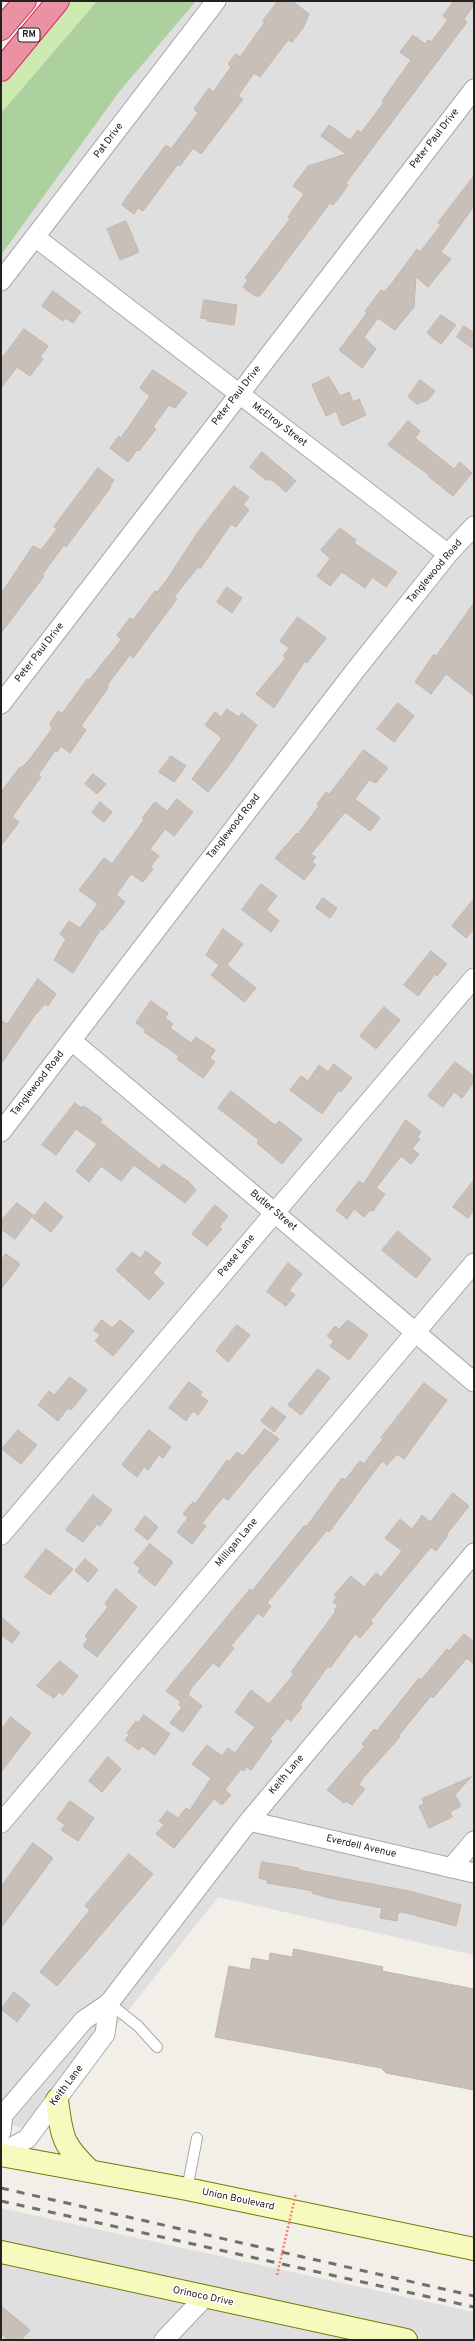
<!DOCTYPE html>
<style>
body{margin:0}
#map{position:relative;width:475px;height:2341px;overflow:hidden;background:#f2efe9;font-family:Overpass,sans-serif}
canvas{display:block}
.frame{position:absolute;inset:0;border:2px solid #222;pointer-events:none}
</style>
<div id="map">
<canvas width="475" height="2341"></canvas>
<div class="frame"></div>
</div>
<script>
const ctx = document.querySelector('canvas').getContext('2d');
ctx.lineJoin = 'round';
function paint(path, color) { ctx.fillStyle = color; ctx.fill(path, 'evenodd'); }
function trace(path, color, width, dash) { ctx.strokeStyle = color; ctx.lineWidth = width; ctx.lineCap = dash ? 'butt' : 'round'; ctx.setLineDash(dash || []); ctx.stroke(path); }
function write(font, color, halo, rows, align = 'center') {
  ctx.font = font + ' Overpass,sans-serif'; ctx.lineWidth = 3; ctx.setLineDash([]); ctx.textBaseline = 'middle'; ctx.strokeStyle = halo; ctx.fillStyle = color; for (const [text, x, y, turn = 0] of rows) {
    ctx.save(); ctx.translate(x, y); ctx.rotate((+turn || 0) * Math.PI / 180); ctx.textAlign = isNaN(turn) ? turn : align; if (halo) ctx.strokeText(text, 0, 0); ctx.fillText(text, 0, 0); ctx.restore();
  }
}
paint(new Path2D(`
 M181,1h293v1954l-256,-58 -184,233 -33,-7v-1886z
 M1,2208l473,104v28h-473z`), '#e0dfdf');
paint(new Path2D(`
 M71,1h26l-96,112v-28z`), '#cdebb0');
paint(new Path2D(`
 M97,1h99l-77,91 -118,163v-142z`), '#add19e');
const building = new Path2D(`
 M278,1h14l17,13 -6,14 -11,14 -4,-2 -28,37 -6,-4 -16,23 5,3 -42,55 -8,-6 -13,18 -2,-2 -35,47 -5,-3 -4,6 -12,-9 4,-7 40,-53 5,4 27,-36 -4,-4 15,-21 4,4 18,-25 -3,-3 8,-10 4,3 25,-35 -2,-1z
 M454,1h20v4l-10,14 3,3 -121,161 2,2 -9,13 -6,7 -3,-2 -70,93h-5l-12,-9 5,-7 -3,-2 45,-59 -2,-2 16,-23 -11,-8 15,-20 38,-12 -25,-18 8,-11 21,15 8,-10 3,3 23,-31 -2,-1 29,-41 -11,-8 13,-17 12,9 3,-4 3,2 17,-22 -5,-4z
 M474,176v30l-33,46 10,7 -23,28 -12,-10 -2,30 -19,23 -17,-12 -14,19 12,12 -14,19 -23,-18 28,-37 -2,-2 16,-21 3,2 8,-9 25,-34 3,3 21,-27 -3,-2z
 M126,221l13,31 -19,8 -13,-31z
 M53,291l28,21 -8,11 -8,-5 -2,3 -21,-15z
 M204,300l33,5 -3,20 -27,-4v-2l-6,-1z
 M441,315l15,10 -15,19 -14,-11z
 M464,326l10,7v16l-17,-12z
 M24,329l24,17 -8,11 3,2 -13,17 -13,-9 -16,21v-28z
 M153,370l34,23 -12,15 -6,-3 -16,22 3,2 -17,22 -2,-1 -9,12 -18,-14 9,-12 2,2 29,-42 -10,-8z
 M329,377l11,19 9,-4 4,10 6,-3 7,16 -24,11 -6,-15 -10,5 -14,-31z
 M420,380l15,11 -7,9 -11,4 -9,-7z
 M408,421l12,10 -5,7 39,31 6,-7 12,11 -19,23 -25,-20 1,-1 -41,-30z
 M262,452l34,29 -10,11 -14,-12h-6l-16,-13z
 M98,468l16,12 -4,6 1,1 -45,60 -2,-2 -22,30 2,1 -43,57v-39l32,-48 8,4 16,-21 -3,-2z
 M234,486l15,11 -6,8 6,5 -13,17 -5,-3 -31,45 -2,-2 -24,30 3,2 -44,59 -3,-3 -19,25 -4,6 1,2 -27,38 5,4 -16,23 -9,-7 -4,6 -2,-1 -17,24 3,2 -29,40 7,5 -18,24v-54l19,-25 1,1 8,-8 23,-31 -2,-6 8,-12 4,2 2,-2 23,-32 2,1 32,-40 -4,-5 13,-17 3,2 22,-29 2,1 9,-11 32,-49z
 M340,528l16,12 -2,3 43,29 -11,15 -14,-10 -7,11 -23,-16 -12,14 -13,-10 13,-17 -9,-9z
 M227,587l15,11 -10,15 -15,-11z
 M474,603v93l-28,-22 -15,20 -16,-12 19,-28 2,2z
 M298,617l28,21 -19,25 -2,-2 -31,47 -18,-14 30,-36 -3,-2 6,-8 -9,-7z
 M398,703l16,13 -20,26 -17,-13z
 M227,709l12,8 3,-4 15,12 -29,42 -20,25 -16,-13 30,-41 -17,-13 10,-13 6,5z
 M364,750l24,18 -12,15 -7,-3 -14,19 25,19 -10,13 -25,-19 -34,42 5,3 -4,5 4,3 -12,15 -29,-22 22,-25 1,1 21,-28 -2,-2 9,-12 3,2z
 M171,756l15,10 -12,16 -15,-10z
 M93,774l13,10 -9,10 -12,-10z
 M177,799l16,13 -19,24 -9,-7 -15,20 9,7 -9,11 3,2 -10,13 -12,-8 -15,21 9,7 -22,28 -2,-1 -28,44 -19,-13 12,-21 -6,-5 9,-13 11,7 18,-24 -19,-14 25,-32 8,6 32,-44 -2,-2 13,-16 12,9z
 M100,802l12,10 -8,10 -12,-9z
 M261,884l16,12 -11,14 13,11 -8,11 -29,-22z
 M323,898l14,10 -7,10 -14,-10z
 M474,899v30l-8,9 -14,-12z
 M223,929l20,15 -16,21 29,23 -12,14 -33,-27 8,-10 -13,-10z
 M431,951l16,13 -10,12 -2,-2 -17,22 -14,-11z
 M38,979l18,15 -8,12 -3,-2 -10,11 -34,49v-44l6,4z
 M151,1001l17,12 -3,5 8,6 -3,4 21,15 5,-6 19,13 -5,8 5,4 -12,16 -26,-19 2,-3 -35,-24 2,-2 -10,-7z
 M384,1007l16,13 -24,29 -16,-13z
 M455,1062l19,14v6l-12,16 -8,-6 -11,15 -15,-11z
 M334,1064l18,14 -11,14 -2,-2 -17,24 -32,-24 11,-14 7,5 11,-16 9,7z
 M231,1091l44,34 4,-4 23,18 -20,25 -25,-21 2,-3 -41,-32z
 M75,1103l7,5 2,-2 18,13 -2,3 59,47 4,-5 26,18 7,8 -11,13 -51,-38 -13,16 -20,-15 -12,16 -13,-11 21,-27 -21,-15 -20,26 -14,-10z
 M406,1120l15,12 -4,5 3,2 -8,10 7,5 -8,10 -10,-8 -25,32 9,6 -12,17 -3,-1 -6,7 -10,-8 -7,10 -11,-9 23,-29 4,3z
 M474,1180v30l-6,8 -15,-11z
 M45,1202l18,15 -12,15 -18,-14z
 M17,1203l16,12 -18,24 -14,-10v-8z
 M215,1205l13,11 -9,11 3,2 -15,17 -15,-12z
 M398,1231l33,28 -15,19 -34,-28z
 M146,1251l15,12 -8,10 11,10 -15,17 -33,-30 16,-18 8,6z
 M6,1254l14,10 -19,25v-28z
 M288,1263l14,11 -13,16 6,5 -9,11 -19,-14z
 M102,1320l10,8 8,-8 14,11 -21,25 -18,-15 5,-6 -6,-5z
 M348,1320l20,15 -19,25 -19,-14 4,-5 -7,-5 8,-10 4,3z
 M237,1325l13,10 -22,27 -12,-11z
 M318,1369l12,9 -29,37 -13,-10z
 M70,1377l17,13 -16,20 -3,-2 -10,13 -20,-16 11,-14 5,4z
 M189,1382l13,10 -2,3 8,6 -10,14 -5,-4 -7,10 -17,-13z
 M424,1383l23,17 -43,59 -7,-5 -10,11 -5,-4 -53,71 -2,-2 -60,73 4,3 -8,11 -5,-4 -27,33 3,2 -15,19 -6,-4 -21,24 -4,8 14,11 -19,26 -13,-9 12,-16 -3,-2 2,-3 -15,-11 84,-102 2,2 52,-65h3l35,-48 3,2 15,-19 4,3 19,-25 -2,-1z
 M272,1407l14,10 -12,15 -13,-11z
 M265,1429l14,10 -51,61 -5,-3 -21,26 4,3 -14,18 -15,-12 11,-14 -5,-4 10,-12 2,2 32,-44 2,2 8,-10 6,4z
 M18,1430l19,15 -16,19 -19,-15z
 M149,1430l22,17 -8,11 -4,-3 -11,15 -4,-3 -7,10 -15,-12z
 M453,1493l16,13 -22,28 1,1 -12,16 -5,-4 -61,74 3,2 -13,15 -5,-4 -25,34 -2,-2 -28,39 2,2 -11,14 -4,-3 -17,21 2,2 -21,29 -4,-3 -3,4 -3,-2 -16,21 6,5 -9,10 -8,-6 -40,49 -18,-14 8,-9 -5,-4 8,-10 11,7 8,-10 4,2 21,-32 -19,-14 15,-19 15,11 6,-8 7,5 20,-26 -20,-15 16,-22 18,14 25,-30 -3,-2 45,-61 -2,-1 4,-4 -5,-4 4,-5 -3,-2 17,-19 13,11 12,-14 5,4 21,-26 -17,-13 15,-19 12,10 10,-14 8,7z
 M93,1495l19,15 -12,16 -3,-2 -14,18 -17,-12z
 M145,1516l13,11 -10,13 -13,-10z
 M150,1544l23,18 -18,24 -17,-14 2,-4 -6,-5z
 M46,1549l27,20 -23,26 -25,-18z
 M85,1559l13,11 -10,12 -13,-11z
 M116,1589l21,18 -40,50 -14,-11 5,-7 -3,-3 23,-29 -3,-3z
 M1,1617l19,16 -8,10 -11,-8z
 M464,1634l10,8v22l-7,-6 -34,40 -2,-2 -32,39 1,2 -37,41 -4,7 6,4 -13,16 -6,-4 -2,2 -17,-13 38,-44 -3,-2 12,-15 3,2 42,-53 2,2 26,-31 2,2z
 M60,1661l18,15 -15,19 -4,-3 -5,6 -17,-12z
 M144,1715l26,19 -15,21 -13,-9 -3,4 -14,-10 4,-5 -2,-2 9,-12 2,2z
 M11,1717l20,16 -30,39v-42z
 M108,1757l13,12 -19,23 -13,-11z
 M471,1777l-16,18 6,11 -11,6 2,5 -23,11 -10,-22 5,-2 -2,-5z
 M70,1801l24,17 -16,23 -17,-11 4,-5 -8,-6z
 M33,1843l20,15 -52,70v-41z
 M129,1854l24,20 -96,112 -17,-14 50,-62 -5,-4z
 M262,1862l37,6v2l110,21 52,14 -5,21 -54,-14 -4,1 -1,8 -17,-3 2,-10 -53,-10 -17,-5 1,-2 -46,-8v-3l-8,-2z
 M294,1949l89,18 -1,4 92,18v101l-88,-17 -5,-5 -166,-31 14,-71 21,4 2,-12 17,3 1,-8 22,4z
 M14,1992l16,13 -13,17 -16,-13z
 M1,2306l29,24 -9,10h-13l-7,-6z`);
paint(building, '#c7bfb8');
trace(building, '#c4b6ab', 1);
const lane = new Path2D(`
 M109,2003l29,23 19,21
 M187,2189l10,-51`);
const street = new Path2D(`
 M35,237l413,317
 M1,281l215,-280
 M1,704l473,-615
 M72,1041l402,341
 M1,1132l353,-460 94,-118 26,-28
 M1,1535l473,-557
 M249,1821l225,52
 M1,1823l473,-560
 M451,1868l23,-27
 M1,2132l2,-17 81,-95 25,-17 140,-182 225,-268
 M1,2153l26,-14 78,-105 4,-31
 M164,2340l40,-42`);
const secondary = new Path2D(`
 M57,2100c5,38 5,44 33,71
 M1,2155l186,34 287,60
 M1,2252l405,88`);
const highway = new Path2D(`
 M1,29l24,-28
 M1,70l57,-69`);
trace(lane, '#a9a9a9', 12);
trace(street, '#a9a9a9', 21);
trace(secondary, '#707d05', 24);
trace(highway, '#dc2a67', 24);
trace(lane, '#fff', 10);
trace(street, '#fff', 19);
trace(secondary, '#f7fabf', 22);
trace(highway, '#e892a2', 22);
trace(new Path2D(`
 M1,2188l473,108
 M1,2201l473,106`), '#707070', 3, [8, 8]);
trace(new Path2D(`
 M277,2275l19,-82`), '#fa8072', 2.5, [2, 2]);
for (const [x, y, w] of [
 [29,35,22]
]) { const box = new Path2D(); box.roundRect(x - w / 2, y - 7, w, 14, 3); ctx.fillStyle = '#fff'; ctx.fill(box); trace(box, '#222', 1); }
write('bold 9px', '#222', null, [
 ["RM",29,35]
]);
write('10px', '#222', '#fff', [
 ["Peter Paul Drive",435,139,-52],
 ["Pat Drive",109,141,-53],
 ["Peter Paul Drive",237,396,-52],
 ["McElroy Street",279,425,37],
 ["Tanglewood Road",435,572,-50],
 ["Peter Paul Drive",40,653,-52],
 ["Tanglewood Road",234,827,-52],
 ["Tanglewood Road",38,1084,-52],
 ["Butler Street",273,1211,40],
 ["Pease Lane",237,1256,-50],
 ["Milligan Lane",237,1543,-50],
 ["Keith Lane",287,1775,-50],
 ["Everdell Avenue",361,1847,13],
 ["Keith Lane",67,2086,-53],
 ["Union Boulevard",238,2200,12],
 ["Orinoco Drive",203,2297,12]
]);
</script>
